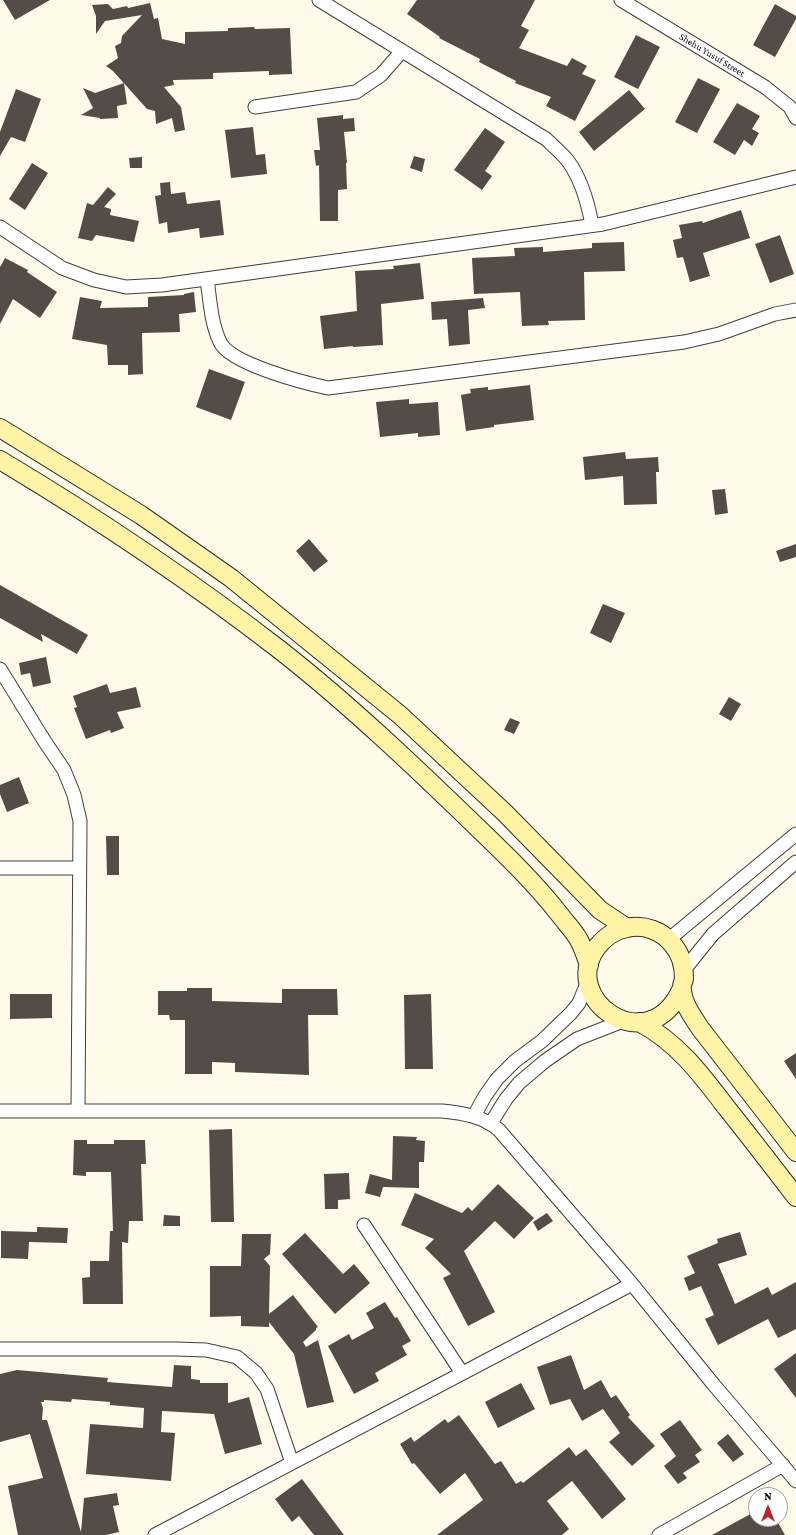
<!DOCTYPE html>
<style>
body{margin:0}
#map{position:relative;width:796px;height:1535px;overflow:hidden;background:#fffaea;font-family:"Crimson Pro",serif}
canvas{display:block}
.north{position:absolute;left:748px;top:1487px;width:40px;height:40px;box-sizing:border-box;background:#fff;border:1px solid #9e9e9e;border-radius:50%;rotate:0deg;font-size:11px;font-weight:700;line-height:16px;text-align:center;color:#0c0c0c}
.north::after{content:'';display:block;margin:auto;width:14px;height:18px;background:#c11e2a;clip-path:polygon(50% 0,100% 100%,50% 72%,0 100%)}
</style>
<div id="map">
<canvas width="796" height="1535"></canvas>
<div class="north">N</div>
</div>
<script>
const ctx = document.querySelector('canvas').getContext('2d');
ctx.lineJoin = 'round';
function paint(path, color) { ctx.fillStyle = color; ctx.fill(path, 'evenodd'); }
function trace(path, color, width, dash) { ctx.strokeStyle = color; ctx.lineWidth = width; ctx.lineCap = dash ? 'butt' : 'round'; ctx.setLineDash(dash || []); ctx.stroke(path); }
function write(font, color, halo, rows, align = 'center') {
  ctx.font = font + ' "Crimson Pro",serif'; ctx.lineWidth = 4; ctx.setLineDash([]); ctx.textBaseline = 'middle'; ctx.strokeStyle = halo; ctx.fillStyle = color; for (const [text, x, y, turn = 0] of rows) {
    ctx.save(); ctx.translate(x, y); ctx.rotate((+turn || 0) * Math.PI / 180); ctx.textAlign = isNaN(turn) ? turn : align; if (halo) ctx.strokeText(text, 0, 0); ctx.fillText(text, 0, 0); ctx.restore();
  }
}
paint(new Path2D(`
 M3,0h47l-35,20z
 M417,0h118l-14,26 8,4 -10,18 48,18 5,-8 15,8 -5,8 14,6 -21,41 -29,-15 5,-9 -36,-14 1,-2 -37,-19 1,-3 -41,-21 1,-1 -33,-23z
 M150,3l4,16 4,-1 4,21 23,5v-12l43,-1v-3l26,-1 1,2 35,-1 2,46 -23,1v-4l-56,2v6l-40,1 1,5 -10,2 17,20 4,23 -10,2 -3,-14 -16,6 -1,-13 -8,-2 -34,-38 -7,-5 12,-8 -3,-12 6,-3 1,-7 20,-21 -37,6 -9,13v-18l-4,-11 16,-1 5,5 14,-3 1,2z
 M775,4l21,12v3l-21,38 -22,-12z
 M636,35l24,12 -22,42 -24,-12z
 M698,78l22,11 -23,44 -22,-11z
 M124,83l3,21 -10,2 1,12 -18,1v-1l-19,-3 12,-7 -10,-20 12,5z
 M16,89l25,10 -16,43 -14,-5 -11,19v-24z
 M629,90l16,19 -51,42 -15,-19z
 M737,103l23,13 -8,13 7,4 -7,13 -8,-6 -9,15 -22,-13z
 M343,115v4l11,-1 1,13 -11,1 3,31h-1l1,26 -9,1v31h-18l-1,-56 -3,1 -2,-16h6l-3,-32z
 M253,127l3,28 9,-1 2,20 -36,4 -6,-48z
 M485,128l20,14 -20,29 7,5 -10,14 -28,-20z
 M414,156l11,3 -3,13 -12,-4z
 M142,157v11h-12l-1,-10z
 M32,163l16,10 -23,37 -16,-11z
 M170,182l1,12 14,-2 2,12 33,-4 4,35 -24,3 -1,-10 -31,5 -1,-11 -8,2 -4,-28 6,-1 -1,-12z
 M108,187l8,7 -12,13 7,2 -1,6 29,6 -5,21 -38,-7 -4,6 -14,-3 9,-35 6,2z
 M741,210l9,28 -47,15 7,23 -20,6 -7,-25 -6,1 -4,-18 9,-2 -3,-13 23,-4 1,2z
 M780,235l14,39 -24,9 -15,-39z
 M624,242l1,29 -41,1 1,48 -37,1 1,4 -27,1 -2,-34 -46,2 -2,-36 43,-2 -1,-8 29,-1v5l49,-4v-5z
 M5,258l23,12 -1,2 30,20 -17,26 -27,-19 -13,25v-57z
 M420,263l4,36 -43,5 2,41 -30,2v-1l-29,3 -4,-33 37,-5 -2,-40 39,-2 -1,-3z
 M194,292l2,20 -17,2 1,18 -38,1 1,41 -15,1v-10h-20l-1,-20 -35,-6 8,-42 22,4 -2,7 48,-1v-10l36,-2v-1z
 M483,298l2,10 -17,2 2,34 -21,2 -2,-27 -15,1 -1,-18z
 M209,369l36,13 -14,38 -35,-13z
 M530,385l4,35 -40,5v2l-28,4 -5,-36 10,-2 -1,-4 18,-2v3z
 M409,399v5l29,-2 2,33 -22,2v-4l-38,4 -4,-35z
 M625,452l1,7 32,-2 1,15h-3l1,32 -33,1 -1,-29 -38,4 -2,-23z
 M725,489l3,24 -13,2 -3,-25z
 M309,539l19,22 -14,11 -18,-21z
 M796,544v13l-16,5 -4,-11z
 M0,585l88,50 -11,19 -36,-20 2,8 -43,-24z
 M603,604l22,9 -14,30 -21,-10z
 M46,657l5,26 -18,4 -3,-14 -9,2 -2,-12z
 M107,684l3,9 26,-6 5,20 -24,5 7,16 -13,5 -1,-3 -24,9 -12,-31 3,-1 -4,-11z
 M729,697l12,7 -10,17 -12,-7z
 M510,718l10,4 -6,12 -10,-4z
 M19,777l10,26 -22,9 -7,-18v-9z
 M106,836h13v39h-12z
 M187,988h25v13l70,2v-14h55l1,26h-30l1,60 -74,-3v-9l-23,-1v12h-27v-54h-15l-1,-5h-11v-24h29z
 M10,994h42v24l-42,1z
 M431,994l2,75h-28l-1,-74z
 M796,1053v26l-12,-18z
 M232,1129l2,93h-23l-2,-92z
 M393,1136l24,1 -1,3 9,1 -1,21h-5v26l-36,-1 -3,10 -15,-4 5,-19 22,6z
 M74,1140h13v4h27v-4h31l1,24h-5l2,57h-14l-1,22 -6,-1 1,62h-40l-1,-26 8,-1v-16h19l1,-30h3l-2,-59h-25v4l-13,-1z
 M349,1173l1,26 -12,1v9h-13l-1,-35z
 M498,1184l36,34 -20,21 -19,-18 -31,30 31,61 -27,14 -25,-48 8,-4 -26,-26 9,-9 -33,-14 14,-32 47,20 6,-6 4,4z
 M547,1213l6,8 -15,10 -5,-9z
 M164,1215l16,1v10h-17z
 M37,1227l31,1 -1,15 -38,-1 -1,17 -27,-1v-27l36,1z
 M740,1232l7,23 -29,9 17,40 33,-17 4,8 24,-13v47l-18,9 -10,-19 -50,26 -13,-26 9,-4 -13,-29 -12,5 -5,-13 11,-5 -8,-17 31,-13 -1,-4z
 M305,1233l38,41 11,-10 16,19 -35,31 -53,-60z
 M242,1234h29l-1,20 -6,5 6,7 -1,48 24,-19 25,32 -2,1v2l-13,12 3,5 12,-7 16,62 -27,6 -13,-54 -25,-32v5l-28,-1v-10l-31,1v-51h31z
 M385,1302l10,16 2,-1 14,24 -9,5 5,9 -32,18 4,8 -25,13 -26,-48 21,-12 3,6 22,-12 -8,-15z
 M796,1353v45l-22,-29z
 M571,1355l13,35 17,-10 10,18 5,-3 14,20 -2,2 27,29 -23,20 -23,-24 11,-9 -17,-24 -21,12 -12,-22 -20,6 -13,-38z
 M174,1365l17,1v13l9,1v3h28v20l21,-6 13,47 -37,10 -11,-40 -52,-3 -1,21 14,1 -4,48 -85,-7 4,-50 53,4 1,-20 -34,-3v-3l-38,-3 -1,3 -27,-2v2h-3l2,6 -1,12h5l34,112 3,-34 33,-5 2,12 -6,1 6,26 -13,3h-88l-10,-49 35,-8 -13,-44 -30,8v-68l17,-4 91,8 -1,4 65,5z
 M521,1383l14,26 -37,19 -13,-26z
 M459,1415l36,49 6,-3 15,23 5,-3 2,2 46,-36 7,9 10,-7 40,50 -24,20 -30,-38 -25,20 22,28 -7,6h-125l46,-35 -18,-27 -25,21 -26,-31 -2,1 -12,-20 11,-7 3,5 31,-23 3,4z
 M680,1420l22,30 -7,5 5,7 -17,11 4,5 -9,6 -14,-18 12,-10 -16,-22z
 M728,1434l16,20 -11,8 -16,-19z
 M302,1479l42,56h-30l-15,-19 -7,6 -17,-23z
 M756,1511v8h20l9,16h-73z`), '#554c48');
const street = new Path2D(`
 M319,0l227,139c7,7 16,14 22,22 14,19 20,42 24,64
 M621,0l144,87 25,20 6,11
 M255,107l101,-15 25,-17 21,-24
 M0,227l62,41 32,12 32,7 36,-2 441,-61 193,-47
 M207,279c3,21 4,44 13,63 10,22 85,41 108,46l356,-46 35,-8 56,-20 21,-4
 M0,669l45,73 19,28 10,25 6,26 -2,290
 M0,868h79
 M668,940l128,-106
 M684,970l29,-36 83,-72
 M0,1111h442c20,2 41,5 57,19l133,154 82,101 82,96
 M474,1116l11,-20 12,-17 18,-18 27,-20 29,-28 8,-10 9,-22
 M491,1123l15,-24 13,-16 26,-22 32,-22 46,-18
 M364,1225l98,148
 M0,1349h176l30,1 31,7 19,16 11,16 25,74
 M155,1535l477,-251
 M659,1535l124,-70`);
const secondary = new Path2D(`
 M0,428l141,87 90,63 169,137 105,98 95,97 27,18
 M0,460c97,58 191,121 280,190 70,55 135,117 199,179 28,27 57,55 81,86 6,8 14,16 19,25 4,8 7,16 10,25
 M681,990c-33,72 -123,9 -84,-43 8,-10 18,-17 30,-19 17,-4 36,3 46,17 8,9 11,21 11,34 -1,3 -3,8 -2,11 1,14 11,27 18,38l96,124
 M639,1022c38,20 62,52 87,85 24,30 47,60 70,90`);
trace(street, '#3f3f3f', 15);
trace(secondary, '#2e2e2e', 20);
trace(street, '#fff', 13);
trace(secondary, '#fff3a5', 18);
write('10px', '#0c0c0c', '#fff', [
 ["Shehu Yusuf Street",712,55,31]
]);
</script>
